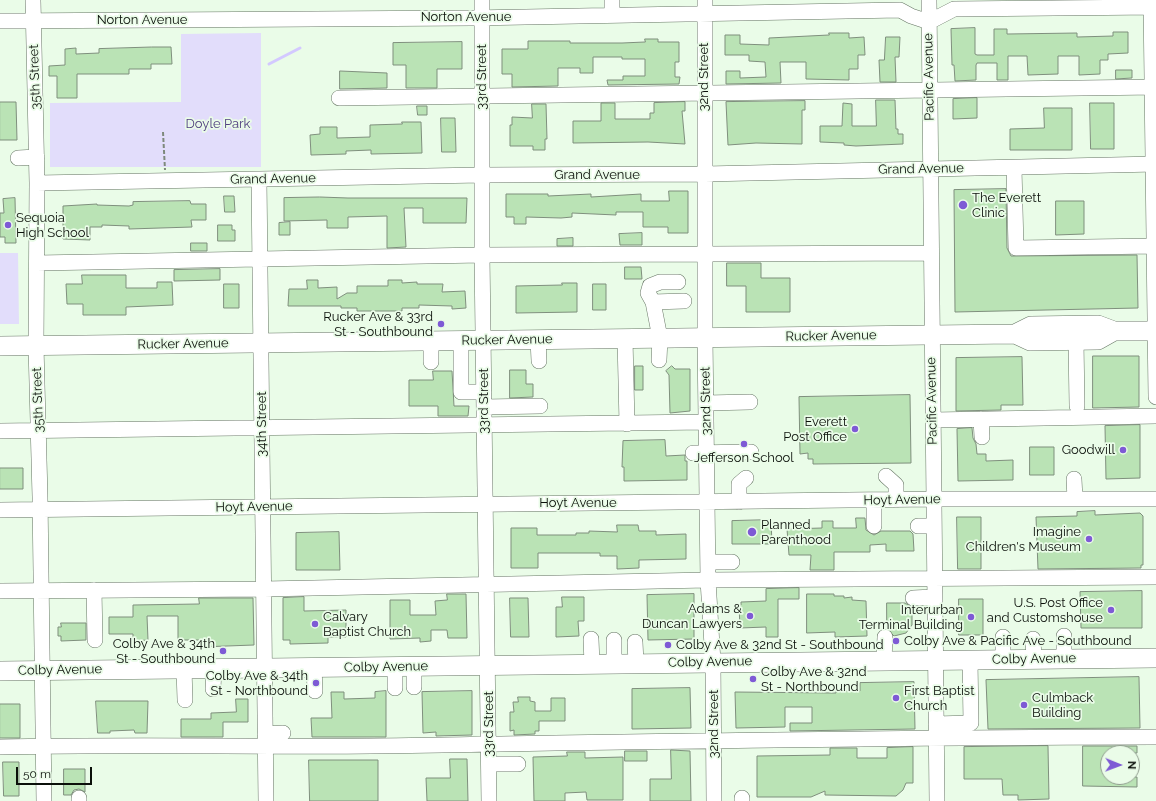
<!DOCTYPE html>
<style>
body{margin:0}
#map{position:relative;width:1156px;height:801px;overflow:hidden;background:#eafce8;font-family:Raleway,sans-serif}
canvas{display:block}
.north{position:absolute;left:1100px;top:745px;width:40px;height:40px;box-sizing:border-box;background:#eafce8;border:1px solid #919e8f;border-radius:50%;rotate:91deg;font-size:11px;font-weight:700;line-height:16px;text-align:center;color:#0b100a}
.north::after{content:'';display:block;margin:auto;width:14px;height:18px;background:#7e5ad5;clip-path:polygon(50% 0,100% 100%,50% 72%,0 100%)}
.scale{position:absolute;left:16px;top:767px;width:76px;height:18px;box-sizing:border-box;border:2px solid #0b100a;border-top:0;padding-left:5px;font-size:12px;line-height:14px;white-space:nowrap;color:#0b100a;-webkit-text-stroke:3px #eafce8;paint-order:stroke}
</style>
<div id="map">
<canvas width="1156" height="801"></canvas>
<div class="north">N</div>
<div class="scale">50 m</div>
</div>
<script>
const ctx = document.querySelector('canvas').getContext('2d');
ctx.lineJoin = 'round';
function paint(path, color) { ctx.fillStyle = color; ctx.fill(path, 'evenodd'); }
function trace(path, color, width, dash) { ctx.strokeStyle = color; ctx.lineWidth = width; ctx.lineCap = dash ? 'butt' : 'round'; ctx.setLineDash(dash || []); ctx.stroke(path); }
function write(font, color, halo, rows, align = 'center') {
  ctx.font = font + ' Raleway,sans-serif'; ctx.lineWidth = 3.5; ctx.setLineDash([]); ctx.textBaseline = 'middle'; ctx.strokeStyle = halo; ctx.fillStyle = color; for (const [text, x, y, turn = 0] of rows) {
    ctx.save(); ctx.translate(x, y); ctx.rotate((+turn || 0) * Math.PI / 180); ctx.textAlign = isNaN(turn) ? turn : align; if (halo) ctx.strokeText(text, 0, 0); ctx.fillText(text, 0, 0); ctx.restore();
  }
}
paint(new Path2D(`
 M261,33v134h-211v-64l131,-1v-68z
 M0,253h18l1,71h-19z`), '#e2ddfb');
trace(new Path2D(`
 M269,64l31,-16`), '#d3c9ff', 3);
const building = new Path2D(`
 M975,28v26l2,1h17v-26h13v5l70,-1v4l36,-1v-4h15v21l-20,1v6h-8v14l-21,1v-19h-21v18l-30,1 -1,-19h-19v24h-11v-17h-20l-1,2v15l-21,1 -1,-16h-2l-1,-36z
 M829,33h20v5l15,-1 1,18h-7v14h-9v11l-43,-1v-17h-26l1,21 -55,1v-13h14v7l26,-1 -1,-15 -16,-1v-6h-24v-20h15v9l29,1v-7l60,-3z
 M886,37h14l-1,20h-4l1,25h-16l-1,-22h5z
 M645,39h13v3h21v20h-4v15h5l-1,7 -71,1 -1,-5h16v-4h22v-17h-23v-2h-29v16h-13v-5h-22v18l-46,1v-13h-10v-25h26v-8h42v2h52l23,-1z
 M462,42v27h-25v19h-31v-23h-13v-22z
 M152,47h19l1,17h-21v5h-22v5h-52v24h-20v-22h-8v-10l16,-1v-16l11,-1v6l23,-1v-4z
 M1116,70h16v8l-16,1z
 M340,71l47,2v15l-47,1z
 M977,98v20l-24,1v-20z
 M876,100h19l1,29h2v5h5v10l-47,2 -12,-1v-2l-24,-1v-16h22l1,-23 9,1v22h24z
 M805,101v9h-3v34l-46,-1 -28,2 -2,-43z
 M0,102h16l1,38h-17z
 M685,102v9h-3l3,33 -37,-2 -75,1v-22h28v-18h14v16h35v-6h4v-10z
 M1090,103h24v46h-23z
 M532,104h14l1,35h-2v11h-12v-4h-23v-21h2v-8l20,1z
 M417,106h10v9h-9z
 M1044,108h28v42h-62v-21l34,-1z
 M441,118h14l1,34h-14z
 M402,122h19l1,31 -51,1v-4l-25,1v3l-35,1 -1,-20 10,-1v-7h17v11l33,-1v-12l32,-1z
 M1006,189l1,59 4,8 126,-1 1,53 -183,4 -1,-122z
 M669,191h19v42h-20v-6h-25v-15h-27v3l-44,-2v4l-11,1 -35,-1v7h-12v-7h-8v-23h42v2l43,-2v3l50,-3v7h28z
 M224,196h10l1,16h-10z
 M320,197l28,1h119l-1,25h-43v-15h-19l2,39 -19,1v-32l-39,1v11h-21v-8l-43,1v-23z
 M15,198l1,45h-11v-6h-5v-24h4l-1,-14z
 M190,201l1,3h15v16h-15l1,7 -63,2v-3l-27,-1v2h-12v13l-27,-1v-33l34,-2v1l32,1 4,-1v-3z
 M1056,201h28v33l-28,1z
 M290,222v13h-11v-12z
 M218,225h14v5h3v11h-17z
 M642,233v12h-22l-1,-11z
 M573,238v8h-16v-7z
 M191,243h16v8h-16z
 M727,263h34v15h29v34h-44v-26h-19z
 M625,267h16l1,12h-17z
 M220,269v11l-46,1v-11z
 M82,275h44v13h31v-6h15l1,23 -47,2v8h-43v-11h-16l-1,-20h16z
 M307,280h11v8l19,-1v12l10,-6h10v-7h31v-6h14v3l15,-1v2h26l-1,8 23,-1 1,17 -14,1v-3l-33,-1v3h-17v3h-45v-3h-16v-2h-53l1,-17h18z
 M562,283h15v29l-61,1v-27l46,-1z
 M224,284h15v24h-15z
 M593,284h13v26h-13z
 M1093,356h46v51l-46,1z
 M1022,357l1,48h-22v5l-45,1v-53z
 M635,366h8v24h-8z
 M672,366l3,3h15v42l-20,2 -1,-38 -3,-4z
 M510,370h16v14h7v13l-23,1z
 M433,371h19l2,35h15l-1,10h-30v-10h-29v-26h24z
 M910,395l1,68 -98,1v-5h-5v-6l-8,1 -1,-57z
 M1140,425v53l-34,1 -1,-53z
 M972,428l1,10 3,6 1,10h9v7l27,-1v20l-55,1 -1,-52z
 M665,440l1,16 19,-1v6h2v19l-63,1v-14h-2l1,-26z
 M1030,447h24v28h-24z
 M0,468h23v21h-23z
 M1095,511v4l45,-2 3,3v49h-2v3l-103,1 -2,-52 41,-1v-4z
 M957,517h24v52h-23z
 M856,518h9l1,12 8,5 7,-4h29l3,3 1,17h-28v-7l-16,1v7h-36v18h-24l1,-15h-22l-2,-26 35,-1v-7h11v7h23z
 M771,520l1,24h-40v-23z
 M617,525h21l1,6h17v4l30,-1v25l-47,1v8l-22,1v-13h-17v-3h-62v15h-27v-40h26v7h39v-2h13v-2l28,1z
 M339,532l1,38h-44v-37z
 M799,588v11h-21v38h-12v-10l-26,1 -1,-23h2v-3l25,-1v-12z
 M1142,591v37h-61l-1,-36z
 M447,594h19l1,44h-19l-1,-8h-16v11l-11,1v-4l-30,1v-39h20v15h26l-1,-14 12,-1z
 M694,594v45l-46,1 -1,-45z
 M807,594h27v2h10v2l8,-1v3l14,1 1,35 -32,1v-5l-28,1z
 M304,597v14l42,-1v27h-18v6l-38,1v-4h-7v-42z
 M562,597h22v24h-6l1,15 -23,1v-30h6z
 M199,598h54l1,47 -54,2v-7h-22v-24h-31l1,24 -15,1v-7h-24v-17h24v-12l66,-1z
 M510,598h18l1,39h-18z
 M959,599h24v36h-24z
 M887,603h18l7,4v18l-6,8 -12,3 -7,-7z
 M61,623h25v17l-25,1v-5h-3v-9h3z
 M1139,677l1,51 -152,1 -2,-49z
 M914,682l1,47 -125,2v-8h22v-16h-27v20l-49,1 -1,-36 101,1v-2h24v-8z
 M690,688l1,40 -59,1v-40z
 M386,691v46h-74l-1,-19h21l-1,-26h13v7l31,-1v-6z
 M472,691v44l-36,1v-4l-13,1 -1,-41z
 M518,697h12v4l5,1v9h16v-13h14v23h-26v10h-4v3l-21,1v-5l-4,1v-19h4l-1,-10h5z
 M236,699h12v23h-25v15h-42v-18h30v-6l25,-1z
 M96,701h52l-1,32h-12l-1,-3 -24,1v2h-12z
 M0,704h20v34h-20z
 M1048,746l1,53 -31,1v-5h-15l-1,-16h-38v-32z
 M1083,746h54v7h-29v24h29v10l-54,-1z
 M913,747v36h-7l-3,7 -7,6 -71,-1v-4l-14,6h-54v-41l73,-1v-7h27v10h30v-10z
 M671,750l19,1 1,50h-41v-22h21z
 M625,751h22v10h-22z
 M567,752h18v6l38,-1v43h-36l-1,-8 -21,1v8h-31l-1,-44 34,-1z
 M450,759h17l1,42h-41l-1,-23h24z
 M309,760h69v41h-68z
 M3,762h16v34h-15z
 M64,769h21v23l-6,-3 -5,1 -3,5h-7z`);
paint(building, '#bae3b5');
trace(building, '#7f8f7d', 1);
const minor = new Path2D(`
 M33,0l4,183 -1,163 4,151 4,304
 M482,0v255l7,546
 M705,0v338l3,242 5,82 1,139
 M929,0l8,801
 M1151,0l5,397
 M612,15v-15
 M0,21l472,-3 428,-8 11,6 18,6
 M929,22l25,-13 202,-2
 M339,98l817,-11
 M18,158l19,-1
 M1014,168l2,80 140,-2
 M259,180l7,621
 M37,183l445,-8 223,-1 451,-10
 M37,263l445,-8 449,-2
 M653,302l-5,-9 2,-7 10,-4h18
 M625,338l2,86
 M538,339l1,22
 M461,340v52h23
 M431,341v21
 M1076,341l1,65
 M659,360l1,-22 -7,-36 31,-1
 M706,403l44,-1
 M484,407l56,-1
 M981,419l1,18
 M933,420l223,-4
 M0,431l706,-9
 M693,453l58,-1
 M886,476l10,9v15
 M1074,479l1,20
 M874,500v26
 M739,502v-18l7,-6
 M0,510l933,-11h223
 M918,526h16
 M708,562h24
 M94,590l1,50
 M0,591l264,-2 444,-9 448,-3
 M913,598l21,-1
 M1064,636v23
 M1003,637v23
 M591,639l1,25
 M1033,639l1,20
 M614,640v23
 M635,642l1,21
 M884,661l1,-24
 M395,666v22
 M414,666v21
 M314,667l1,24
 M184,669l1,31
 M213,689l1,-21
 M936,724l35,-1 -1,-63
 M265,734l18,-1
 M0,747c124,-3 248,0 372,-1 261,-4 523,-9 784,-9
 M489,764h29
 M79,798v3
 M742,798v3`);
const major = new Path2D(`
 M1015,334l16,-8 67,-1 16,6h42
 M0,346l1015,-12 15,7 68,-1 16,-9
 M0,671l1156,-13`);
trace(minor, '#667564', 16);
trace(major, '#667564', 20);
trace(new Path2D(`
 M163,132l2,38`), '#7e897c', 2, [4, 2]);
trace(minor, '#fff', 15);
trace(major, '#fff', 19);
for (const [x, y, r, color] of [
 [963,205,5,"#7e5ad5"],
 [8,225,4,"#7e5ad5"],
 [441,324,4,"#7e5ad5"],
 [855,429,4,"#7e5ad5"],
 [744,444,4,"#7e5ad5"],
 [1123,450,4,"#7e5ad5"],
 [752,532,5,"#7e5ad5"],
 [1089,539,4,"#7e5ad5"],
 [1111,610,4,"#7e5ad5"],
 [750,616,4,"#7e5ad5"],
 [971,617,4,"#7e5ad5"],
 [315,624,4,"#7e5ad5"],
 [896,641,4,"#7e5ad5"],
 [668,645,4,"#7e5ad5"],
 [223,651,4,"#7e5ad5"],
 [753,679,4,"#7e5ad5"],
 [316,683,4,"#7e5ad5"],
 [896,698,4,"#7e5ad5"],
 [1024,705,4,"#7e5ad5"]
]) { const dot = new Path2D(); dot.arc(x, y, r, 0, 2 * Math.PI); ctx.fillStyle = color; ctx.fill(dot); trace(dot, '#eafce8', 1.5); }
write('13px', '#0b100a', '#eafce8', [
 ["Norton Avenue",466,17],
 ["Norton Avenue",142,20],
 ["35th Street",35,77,-92],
 ["33rd Street",482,77,-90],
 ["32nd Street",704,77,-90],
 ["Pacific Avenue",929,77,-91],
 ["Grand Avenue",921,169,-1],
 ["Grand Avenue",597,175],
 ["Grand Avenue",273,179,-1],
 ["Rucker Avenue",831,336,-1],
 ["Rucker Avenue",507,340,-1],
 ["Rucker Avenue",183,344,-1],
 ["35th Street",38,400,-92],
 ["33rd Street",484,401,-90],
 ["32nd Street",706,401,-91],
 ["Pacific Avenue",932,401,-91],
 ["34th Street",262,424,-90],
 ["Hoyt Avenue",902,500,-1],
 ["Hoyt Avenue",578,503],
 ["Hoyt Avenue",254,507,-1],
 ["Colby Avenue",1034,659,-1],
 ["Colby Avenue",710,662,-1],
 ["Colby Avenue",386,667,-1],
 ["Colby Avenue",60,670,-1],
 ["33rd Street",489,724,-90],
 ["32nd Street",714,724,-90]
]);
write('13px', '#514081', '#eafce8', [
 ["Doyle Park",218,124]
]);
write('13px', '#0b100a', '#eafce8', [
 ["The Everett",972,198],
 ["Clinic",972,213],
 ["Sequoia",16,218],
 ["High School",16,233],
 ["Rucker Ave & 33rd",433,317,"right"],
 ["St - Southbound",433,332,"right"],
 ["Everett",847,422,"right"],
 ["Post Office",847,437,"right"],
 ["Goodwill",1115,450,"right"],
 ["Jefferson School",744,458,"center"],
 ["Planned",761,525],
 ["Parenthood",761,540],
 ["Imagine",1081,532,"right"],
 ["Children's Museum",1081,547,"right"],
 ["U.S. Post Office",1103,603,"right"],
 ["and Customshouse",1103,618,"right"],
 ["Adams &",742,609,"right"],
 ["Duncan Lawyers",742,624,"right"],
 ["Interurban",963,610,"right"],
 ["Terminal Building",963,625,"right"],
 ["Calvary",323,617],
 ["Baptist Church",323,632],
 ["Colby Ave & Pacific Ave - Southbound",904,641],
 ["Colby Ave & 34th",215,644,"right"],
 ["St - Southbound",215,659,"right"],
 ["Colby Ave & 32nd St - Southbound",676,645],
 ["Colby Ave & 32nd",761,672],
 ["St - Northbound",761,687],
 ["Colby Ave & 34th",308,676,"right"],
 ["St - Northbound",308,691,"right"],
 ["First Baptist",904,691],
 ["Church",904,706],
 ["Culmback",1032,698],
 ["Building",1032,713]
], 'left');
</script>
